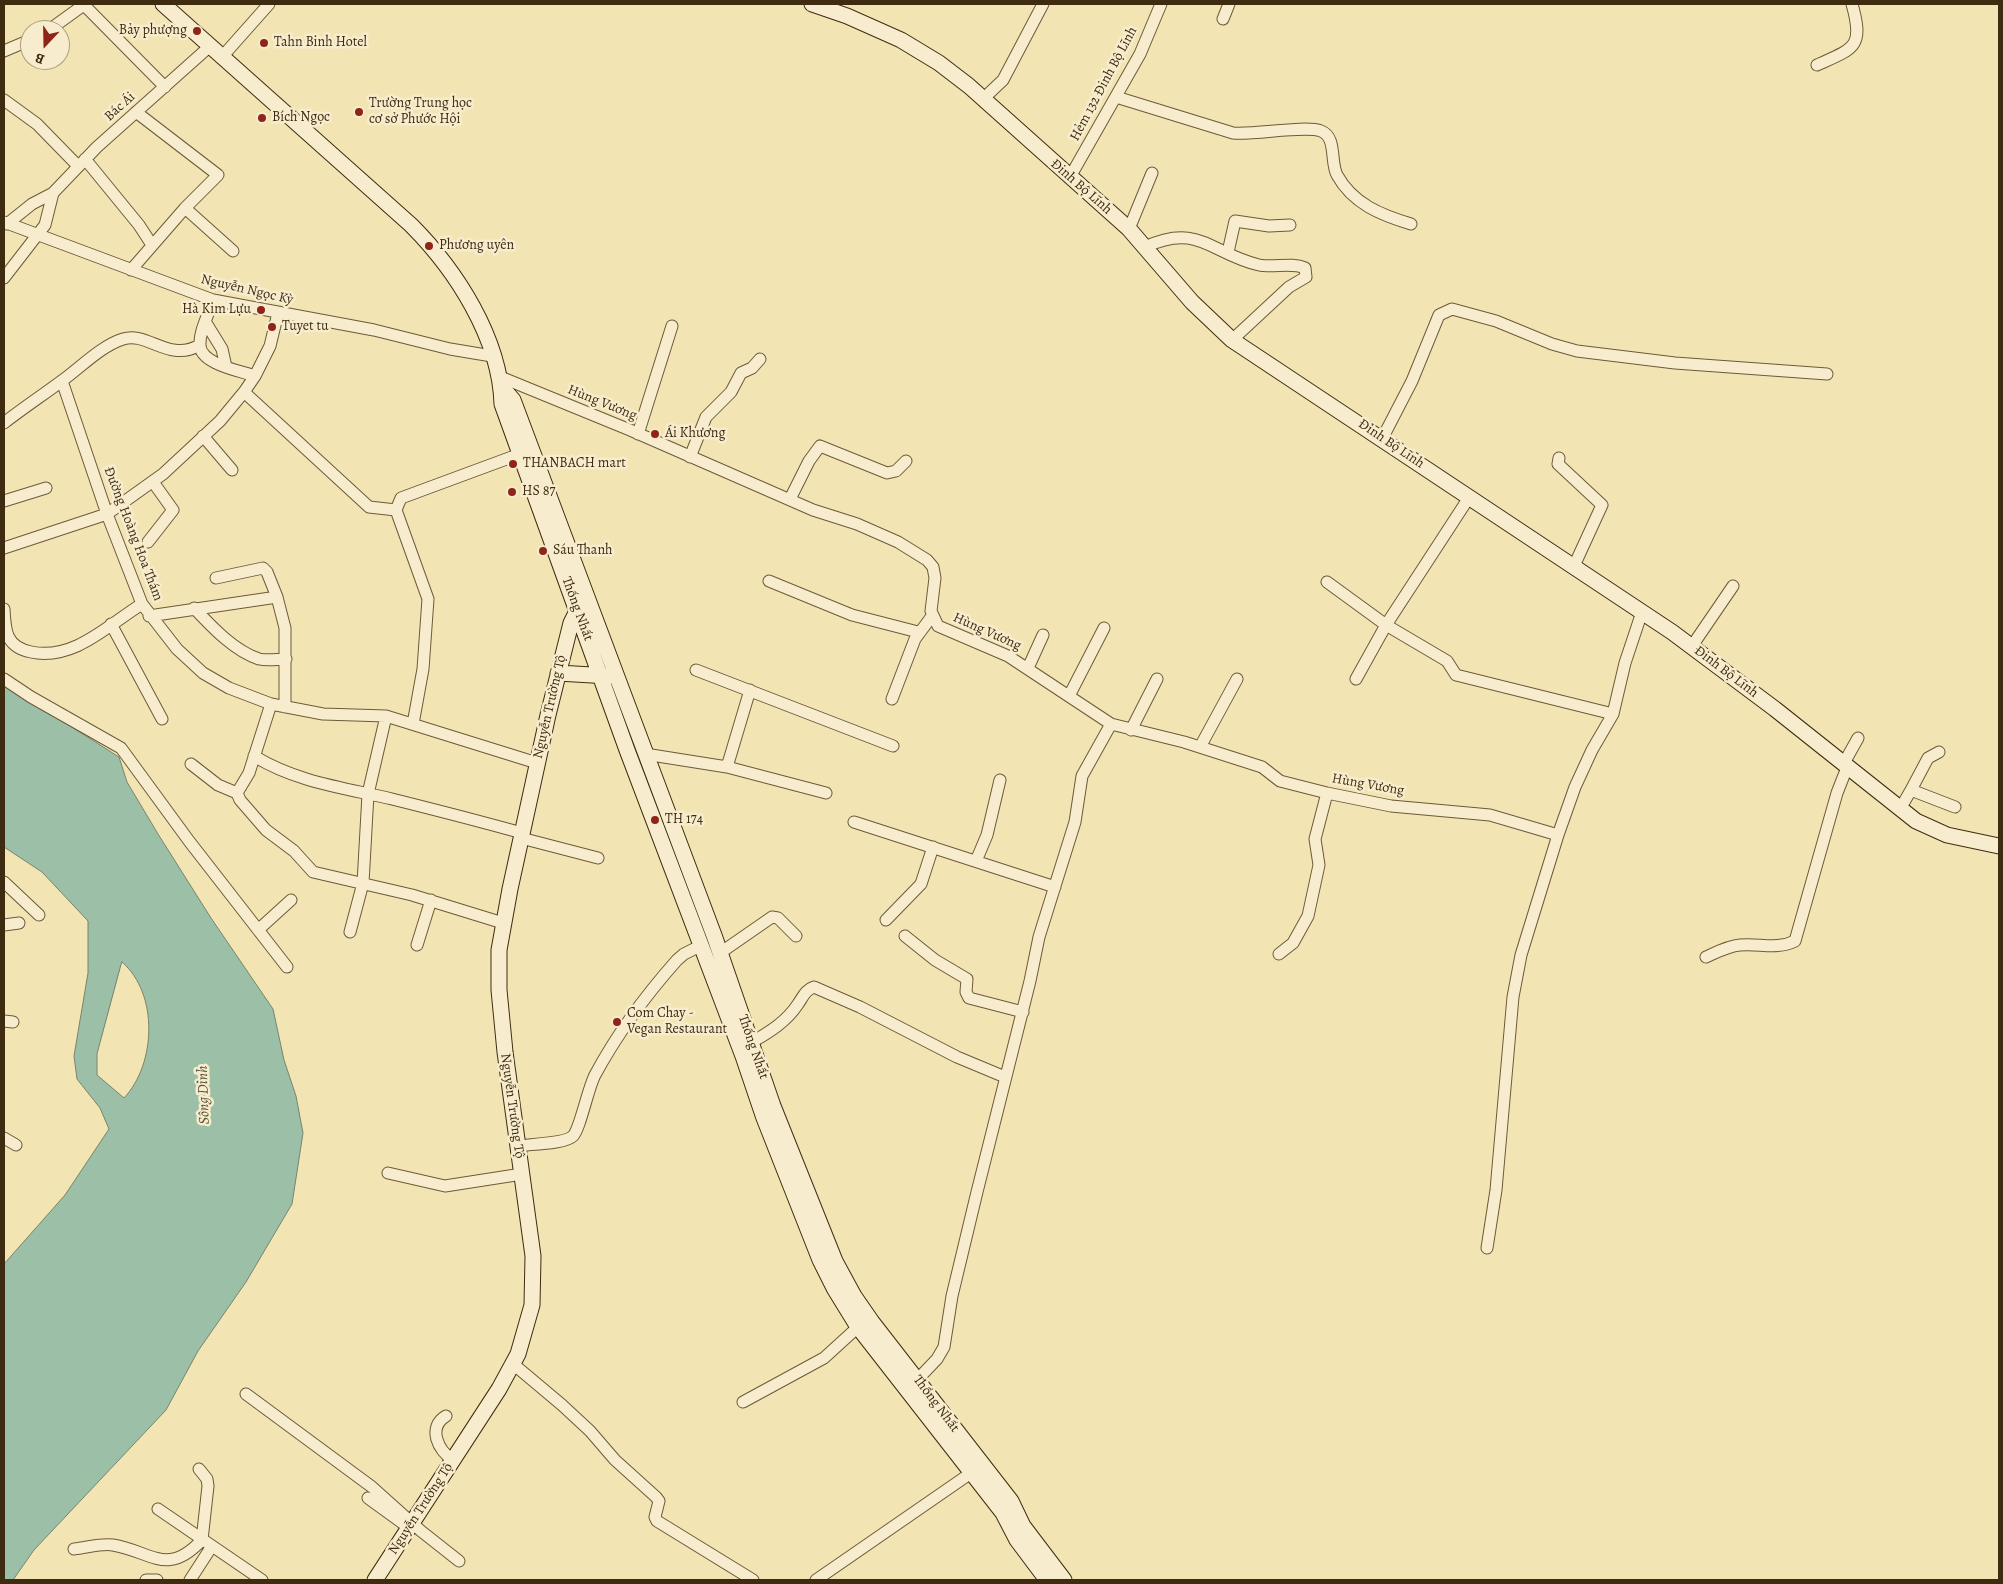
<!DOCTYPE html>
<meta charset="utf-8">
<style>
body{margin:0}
#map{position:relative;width:2003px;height:1584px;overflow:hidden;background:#f2e4b3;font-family:Alegreya,serif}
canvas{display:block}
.frame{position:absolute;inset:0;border:5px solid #3f2c10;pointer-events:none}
.north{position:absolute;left:20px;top:20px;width:50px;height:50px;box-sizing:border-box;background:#f7edce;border:1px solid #ada082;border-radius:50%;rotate:201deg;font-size:14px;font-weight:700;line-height:20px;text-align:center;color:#3f2c10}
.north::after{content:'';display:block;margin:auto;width:18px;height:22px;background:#8f2418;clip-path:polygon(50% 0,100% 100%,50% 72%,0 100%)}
</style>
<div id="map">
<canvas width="2003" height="1584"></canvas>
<div class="frame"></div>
<div class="north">B</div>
</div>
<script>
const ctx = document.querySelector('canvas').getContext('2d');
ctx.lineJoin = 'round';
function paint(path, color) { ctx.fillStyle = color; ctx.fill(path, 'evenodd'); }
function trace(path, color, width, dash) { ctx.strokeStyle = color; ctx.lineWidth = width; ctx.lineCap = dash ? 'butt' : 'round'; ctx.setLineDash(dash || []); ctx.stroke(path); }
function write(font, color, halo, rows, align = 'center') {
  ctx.font = font + ' Alegreya,serif'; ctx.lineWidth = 5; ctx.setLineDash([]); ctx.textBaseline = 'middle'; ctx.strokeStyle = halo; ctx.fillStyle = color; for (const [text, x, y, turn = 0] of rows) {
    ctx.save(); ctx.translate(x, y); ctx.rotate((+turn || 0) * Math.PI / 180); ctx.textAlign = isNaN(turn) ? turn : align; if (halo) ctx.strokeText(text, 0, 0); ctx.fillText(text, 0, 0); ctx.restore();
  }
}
const water = new Path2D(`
 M4,684l115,73 8,25 31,52 53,84 62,91 11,51 12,36 7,37 -11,71 -46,78 -48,69 -32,59 -132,140 -21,30h-9v-316l61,-69 44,-66 -9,-21 -23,-29 -3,-23 14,-83v-52l-46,-49 -38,-25zM122,962c37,32 34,102 2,136l-27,-23v-21z`);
paint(water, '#9cbfa7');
trace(water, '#77846b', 1);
const street = new Path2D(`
 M84,5l81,82
 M1223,19l6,-15
 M49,30l36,-26
 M4,51l26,-11
 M221,58l48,-54
 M1817,65c38,-17 47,-18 35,-61
 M1116,97l117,36c22,2 72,-8 88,-2 16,6 9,31 16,44 16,29 44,40 74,49
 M983,99l20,-19 40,-76
 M4,100l33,24 41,42
 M85,159l54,66 13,20
 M1070,177l70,-123 21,-50
 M185,208l48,43
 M4,222l209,78 161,30 76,19 42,7
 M7,224l25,-20 21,-11 44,-46 112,-100
 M1129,229l23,-56
 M1145,247c54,-25 66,7 114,18 14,3 33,-3 46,3l1,9 -17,10 -57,53
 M1228,252l7,-31 34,5 21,-1
 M131,270l54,-62 33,-33 -82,-63
 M4,278l41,-53 8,-32
 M213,300c-4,14 -14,31 -13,45 0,19 41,26 55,31
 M206,323l16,26 4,18
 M498,376l132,54 183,80 44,14 41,18 29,18 6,7 2,11 -4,33 7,15 70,30 103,68 73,18 78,25 18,14 47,12 64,13 99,9 68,20
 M62,381l45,133 35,90 35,45 26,24 26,15 42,16 52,10 63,2 151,47
 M244,392l125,115 27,3
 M4,423c19,-15 39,-28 59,-43 18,-13 38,-34 60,-41 25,-8 45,24 77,6
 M638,434l34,-108
 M203,436l29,34
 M1382,439l30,-58 27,-66 13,-6 44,12 56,23 25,7 98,12 152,11
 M690,457l16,-40 25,-25 10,-19 11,-5 8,-9
 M1559,458l-1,6 44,41 -28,61
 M790,499l19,-38 11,-15 67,27 9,-2 10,-10
 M4,501l42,-13
 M148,542l25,-32 -20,-28
 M4,548l103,-34 56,-40 57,-53 24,-29 11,-16 15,-30 8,-33
 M216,578l47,-10 4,4 10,25
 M769,581l83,34 66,17
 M1327,582l59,43 84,-129
 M194,608c17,18 40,43 65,51 9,2 18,0 27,0
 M4,609c1,22 2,38 27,43 43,9 77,-27 111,-48
 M149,616l128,-19 8,31v79
 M111,624l51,95
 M1692,646l41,-60
 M1028,668l15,-33
 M696,670l197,76
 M4,679l27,18 90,51 68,93 98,126
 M1356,679l30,-54 61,36 9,14 157,39
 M1069,696l35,-68
 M892,699l23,-60 17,-23
 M413,724l10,-55 5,-70 -32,-89 5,-12 119,-44
 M1131,730l26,-51
 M1200,747l37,-68
 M645,754l82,13 99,26
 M254,756c42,26 91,32 138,43 44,11 87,22 130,34
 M1844,763l14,-25
 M191,764l27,21 19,8
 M727,767l23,-77
 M1911,790l17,-32 11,-6
 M237,793l3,7 26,30 28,21 19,21 99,23 91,28
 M237,793l12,-20 22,-69
 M1900,809l11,-19 44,17
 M854,822l201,65
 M521,838l77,20
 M976,861l11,-26 13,-55
 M4,882l35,33
 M886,920l35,-36 12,-37
 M4,925l15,-2
 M258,930l33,-30
 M350,932l13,-49 5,-89 18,-78
 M905,936l30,24 32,19 -1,13 3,6 54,14
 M417,945l14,-45
 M720,953l52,-36 6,1 18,18
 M1279,954l14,-11 15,-27 11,-51 -4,-26 12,-46
 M1706,957c11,-5 22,-11 34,-12 19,-2 37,5 55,-4l42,-148 11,-28
 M4,1021l9,1
 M752,1042c18,-10 35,-21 46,-38 5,-7 7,-14 16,-17l46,20 97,50 48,20
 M4,1138l12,7
 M517,1146c13,-2 48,-2 56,-10 7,-7 15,-48 22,-61 22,-41 51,-80 82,-115l7,-6 18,-9
 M388,1173l57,13 77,-12
 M1487,1248l9,-58 17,-193 8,-42 37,-120 17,-48 17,-37 21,-36 12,-51 17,-51
 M512,1363l50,42 28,26 25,29 41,37 3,4 -4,16 2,4 96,59
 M917,1380l20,-21 7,-12 8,-51 25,-104 53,-211 9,-44 36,-115 7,-46 29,-52
 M246,1394l126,93 49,44 38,30
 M743,1402l81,-44 34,-31
 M446,1416c-19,11 -8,35 7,44
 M368,1498l40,29
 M158,1509l104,71
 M74,1549c12,-1 27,-6 39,-4 40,7 54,32 89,-5l6,-54 -1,-7 -8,-10
 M146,1580h11
 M190,1580l22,-34
 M816,1580l155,-107`);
const secondary = new Path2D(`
 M163,4l248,221c45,45 89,113 91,179l125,346 116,306 21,62 56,142 14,28 24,39 145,186 14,27 30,40
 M812,4l35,12 54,24 38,23 30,23 160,143 63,73 40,38 440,292 103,77 141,112 31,14 52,11
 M501,386l12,14 202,538 58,168 62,155 19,35 18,26 139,179 12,25 41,54
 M558,673l51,3
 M375,1580l124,-191 19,-35 14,-49 1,-49 -28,-204 -6,-62v-40l11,-61 38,-174 23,-92 6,-12 3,-2`);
trace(street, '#6c5a39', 13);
trace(secondary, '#3f2c10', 17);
trace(street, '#f7edce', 11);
trace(secondary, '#f7edce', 15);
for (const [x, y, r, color] of [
 [197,31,5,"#8f2418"],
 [264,43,5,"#8f2418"],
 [359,112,5,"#8f2418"],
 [262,118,5,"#8f2418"],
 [429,246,5,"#8f2418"],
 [261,310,5,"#8f2418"],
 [272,327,5,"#8f2418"],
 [655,434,5,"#8f2418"],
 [513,464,5,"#8f2418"],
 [512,492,5,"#8f2418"],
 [543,551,5,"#8f2418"],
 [655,820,5,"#8f2418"],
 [617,1022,5,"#8f2418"]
]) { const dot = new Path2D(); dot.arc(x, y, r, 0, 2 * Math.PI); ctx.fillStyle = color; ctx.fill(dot); trace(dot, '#f7edce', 2); }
write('14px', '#3f2c10', '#f7edce', [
 ["Bảy phượng",187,31,"right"],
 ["Tahn Binh Hotel",274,43],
 ["Trường Trung học",369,104],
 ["cơ sở Phước Hội",369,120],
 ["Bích Ngọc",272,118],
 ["Phương uyên",439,246],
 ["Hà Kim Lựu",251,310,"right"],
 ["Tuyet tu",282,327],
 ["Ái Khương",665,434],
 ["THANBACH mart",523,464],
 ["HS 87",522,492],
 ["Sáu Thanh",553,551],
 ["TH 174",665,820],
 ["Com Chay -",627,1014],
 ["Vegan Restaurant",627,1030]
], 'left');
write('14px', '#3f2c10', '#f7edce', [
 ["Hẻm 132 Đinh Bộ Lĩnh",1104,84,-62],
 ["Bác Ái",120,107,-42],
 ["Đinh Bộ Lĩnh",1081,187,41],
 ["Nguyễn Ngọc Kỳ",247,290,13],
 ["Hùng Vương",602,403,22],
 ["Đinh Bộ Lĩnh",1391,444,34],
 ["Đường Hoàng Hoa Thám",133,534,69],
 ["Thống Nhất",577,609,70],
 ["Hùng Vương",987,632,24],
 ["Đinh Bộ Lĩnh",1726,672,37],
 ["Nguyễn Trường Tộ",550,707,-77],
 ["Hùng Vương",1368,785,10],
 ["Thống Nhất",753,1047,71],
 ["Nguyễn Trường Tộ",512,1106,82],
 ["Thống Nhất",936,1404,53],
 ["Nguyễn Trường Tộ",421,1509,-57]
]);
write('italic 15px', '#565136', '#f7edce', [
 ["Sông Dinh",204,1095,-92]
]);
</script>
